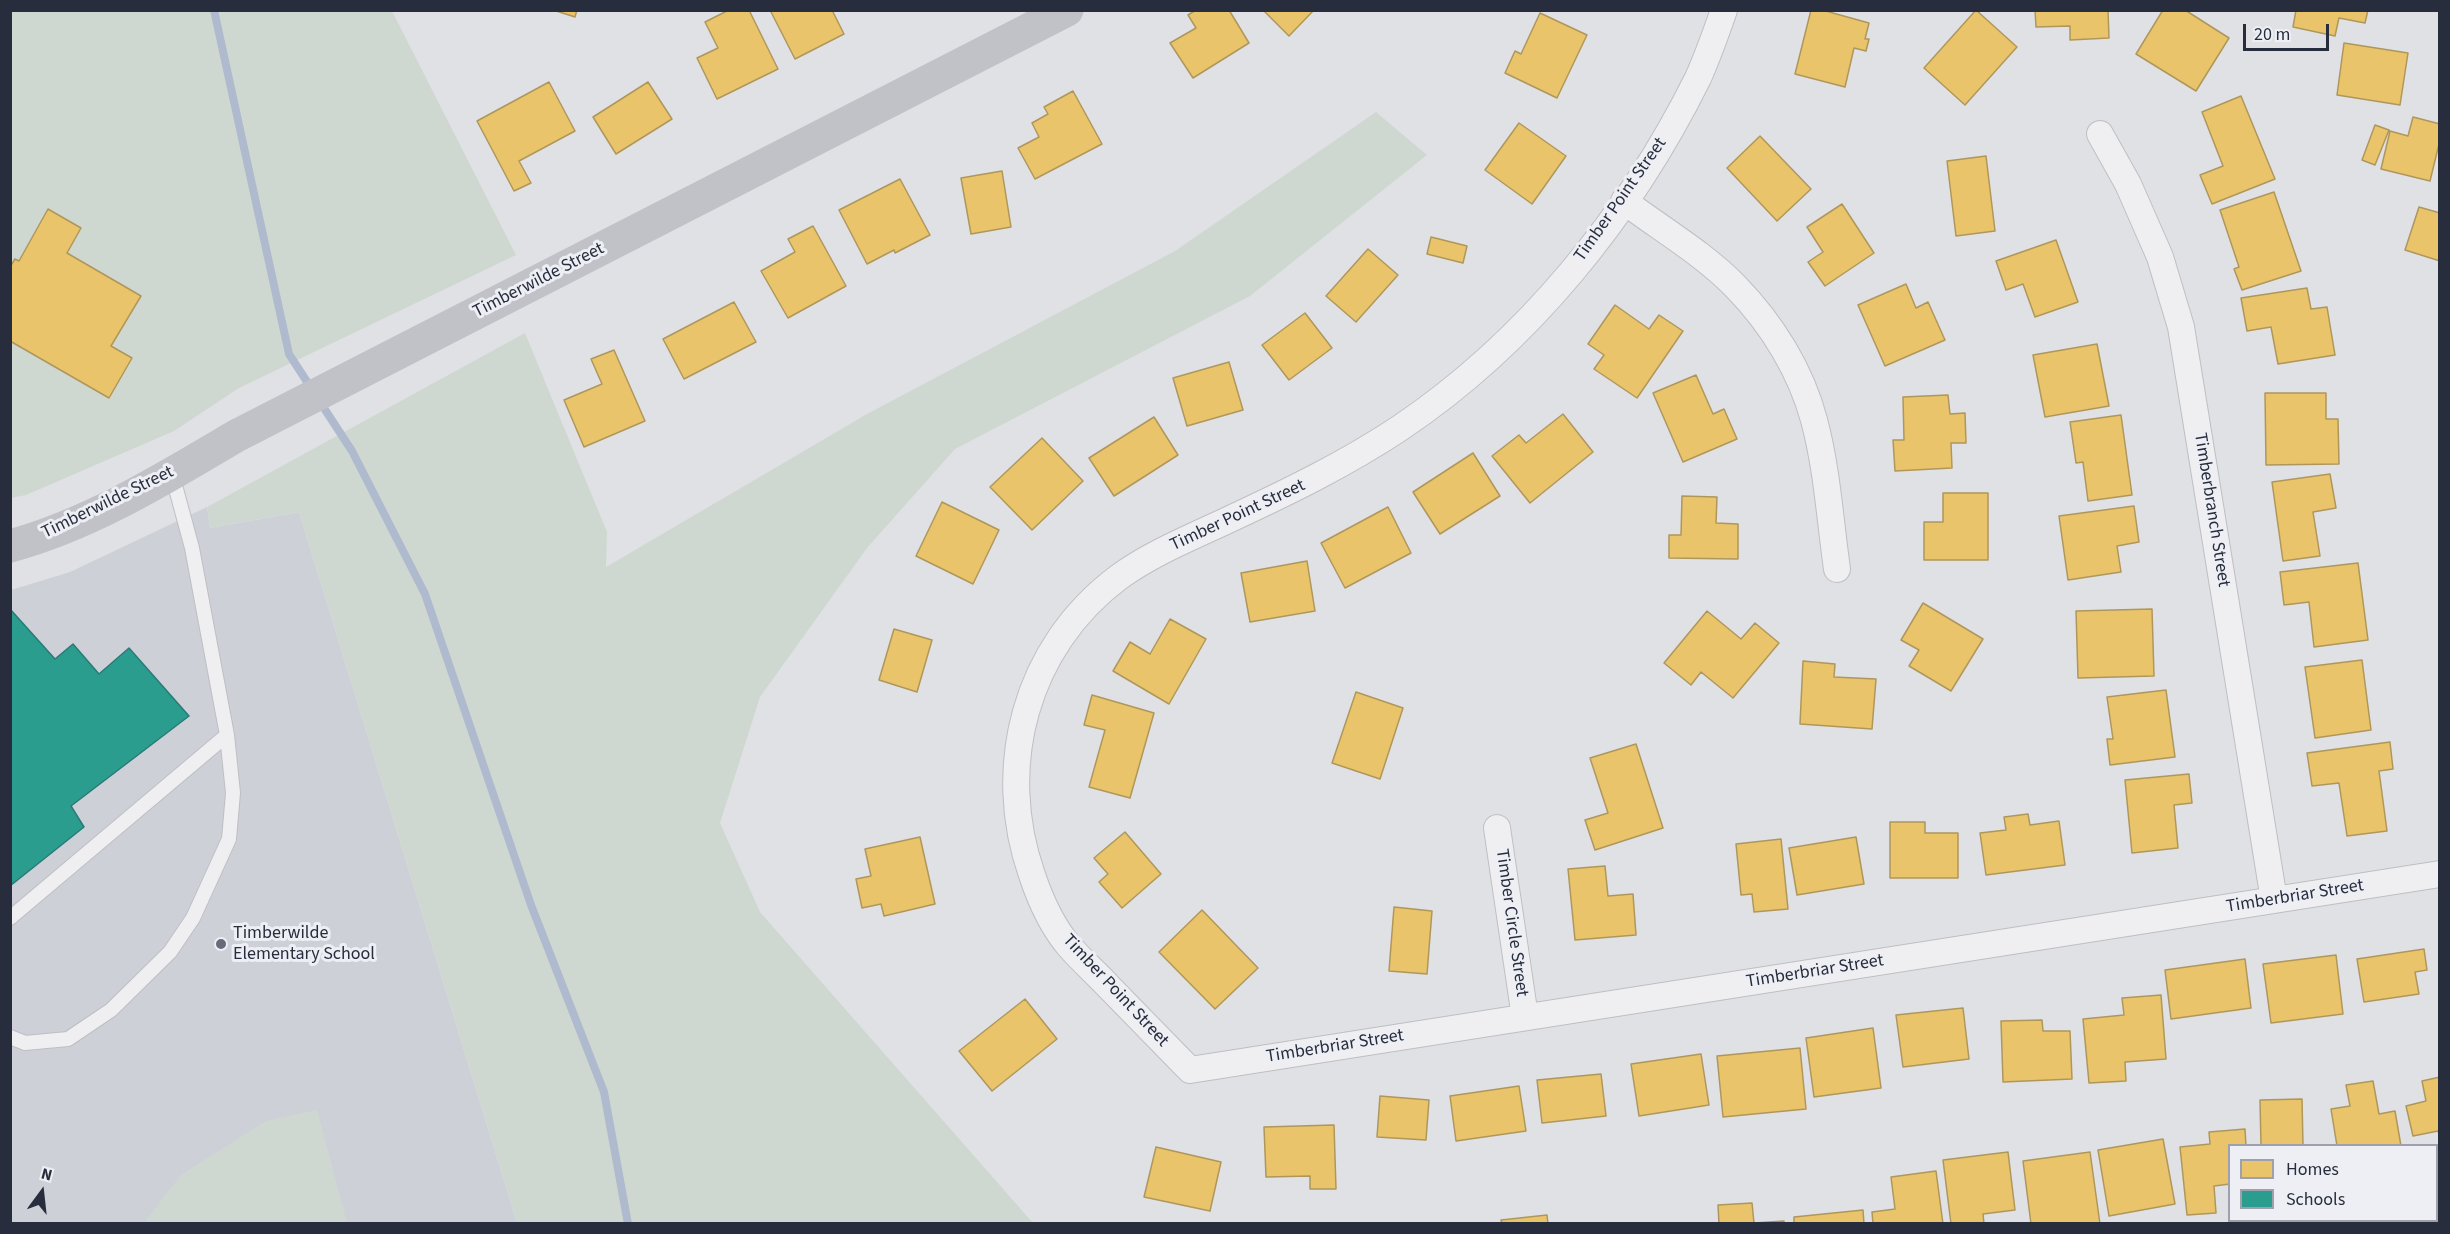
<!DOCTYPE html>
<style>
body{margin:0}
#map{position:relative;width:2450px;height:1234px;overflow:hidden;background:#e0e1e5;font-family:"Source Sans 3",sans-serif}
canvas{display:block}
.frame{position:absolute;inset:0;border:12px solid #282d3d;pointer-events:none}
.legend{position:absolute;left:2228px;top:1144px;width:210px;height:78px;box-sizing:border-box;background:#edeff4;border:2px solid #9ea1ab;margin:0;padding:8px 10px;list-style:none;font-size:18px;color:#282d3d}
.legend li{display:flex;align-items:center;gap:12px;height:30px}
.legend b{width:30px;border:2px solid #9ea1ab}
.north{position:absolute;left:12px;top:1162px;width:60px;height:60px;-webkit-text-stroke:4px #edeff4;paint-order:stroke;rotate:15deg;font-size:16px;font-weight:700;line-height:24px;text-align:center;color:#282d3d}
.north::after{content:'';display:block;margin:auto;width:21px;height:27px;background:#282d3d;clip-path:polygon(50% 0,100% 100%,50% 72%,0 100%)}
.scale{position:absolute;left:2243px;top:24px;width:86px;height:27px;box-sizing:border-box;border:3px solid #282d3d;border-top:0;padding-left:8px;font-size:18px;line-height:21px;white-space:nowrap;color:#282d3d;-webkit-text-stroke:4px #edeff4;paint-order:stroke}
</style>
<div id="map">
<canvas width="2450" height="1234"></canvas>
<div class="frame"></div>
<ul class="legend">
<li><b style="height:16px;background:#e9c46a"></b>Homes</li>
<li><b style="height:16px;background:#2a9d8f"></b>Schools</li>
</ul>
<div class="north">N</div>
<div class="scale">20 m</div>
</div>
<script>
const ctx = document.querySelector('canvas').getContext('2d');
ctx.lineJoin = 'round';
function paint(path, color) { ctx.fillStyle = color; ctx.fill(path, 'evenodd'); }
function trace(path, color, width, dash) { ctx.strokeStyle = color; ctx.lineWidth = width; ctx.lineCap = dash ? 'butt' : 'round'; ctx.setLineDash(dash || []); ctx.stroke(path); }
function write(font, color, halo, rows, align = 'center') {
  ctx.font = font + ' "Source Sans 3",sans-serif'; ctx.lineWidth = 6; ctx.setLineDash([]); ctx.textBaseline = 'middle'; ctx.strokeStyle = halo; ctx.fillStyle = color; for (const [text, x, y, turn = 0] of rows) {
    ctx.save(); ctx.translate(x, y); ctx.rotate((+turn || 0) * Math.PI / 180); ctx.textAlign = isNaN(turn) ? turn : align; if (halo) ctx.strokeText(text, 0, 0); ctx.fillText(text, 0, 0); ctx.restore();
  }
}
paint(new Path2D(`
 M207,507l3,21 89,-16 218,711 -506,1v-634l59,-18z`), '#ced0d8');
paint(new Path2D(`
 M11,11h381l124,244 -277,133 -65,43 -148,64 -15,3z
 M1376,112l51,43 -177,141 -295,153 -88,99 -107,149 -40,126 40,89 273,311h-516l-218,-711 -89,16 -3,-21 318,-174 82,199 -1,35 261,-153 308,-163z
 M317,1110l30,113h-203l37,-48 85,-54z`), '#cfd8d0');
const homes = new Path2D(`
 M553,10h24l-2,7z
 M729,10h20l29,59 -61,30 -20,-41 21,-10 -13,-26z
 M770,10h62l12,24 -49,25z
 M1196,10h33l20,33 -56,35 -23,-35 26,-15 -8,-13z
 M1263,10h51l-25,26z
 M1811,10h11l47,13 -4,16h4l-3,12 -12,-3 -9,39 -50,-13z
 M1976,10l41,37 -52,58 -41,-37z
 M2035,10h73l1,28 -39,2v-14l-34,1z
 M2163,10h22l44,28 -33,53 -60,-37z
 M2296,10h72l-3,13 -26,-5 -4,18 -42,-9z
 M1540,13l47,22 -30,63 -52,-25 10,-22 6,3z
 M2344,43l64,10 -8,52 -63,-10z
 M549,82l26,49 -56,30 12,22 -17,8 -37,-70z
 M648,82l24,37 -56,35 -23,-37z
 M1073,91l29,53 -67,35 -17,-31 21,-11 -7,-14 16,-9 -4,-7z
 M2241,96l34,83 -63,25 -12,-29 23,-9 -21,-54z
 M2413,117l27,7v16l-10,41 -49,-12 9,-38 18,5z
 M1519,123l47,33 -34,48 -47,-34z
 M2375,125l14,5 -14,35 -13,-5z
 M1760,136l51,53 -34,32 -50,-53z
 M1986,156l9,75 -39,5 -9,-75z
 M1002,171l9,56 -40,7 -10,-56z
 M900,179l30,56 -35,18 -1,-3 -27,14 -28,-54z
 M2274,192l27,79 -59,19 -8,-21 5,-2 -19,-57z
 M1842,204l32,49 -49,33 -17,-24 15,-10 -16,-25z
 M2419,207l21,6v48l-35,-11z
 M48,209l33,19 -14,25 74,43 -30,50 21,12 -23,40 -99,-57v-74l5,-8 4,2z
 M813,226l33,60 -58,32 -27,-47 34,-19 -7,-13z
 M1431,237l36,9 -4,17 -36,-9z
 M2056,240l22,62 -43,15 -12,-33 -17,6 -10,-29z
 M1368,249l30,26 -42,47 -30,-26z
 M1906,284l10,24 12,-6 17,38 -60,26 -27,-61z
 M2307,288l4,21 16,-2 8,48 -57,9 -7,-37 -24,4 -6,-33z
 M734,302l22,40 -72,37 -21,-40z
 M1615,305l34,24 10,-14 24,16 -46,67 -43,-29 10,-14 -16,-11z
 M1305,313l27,35 -43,32 -27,-35z
 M2097,344l12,62 -64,11 -12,-62z
 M614,350l31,71 -61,26 -20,-47 38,-16 -11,-25z
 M1229,362l14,48 -56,16 -14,-48z
 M1696,375l17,39 11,-5 13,30 -54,23 -30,-69z
 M2265,393h61v26h12l1,45 -73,1z
 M1948,395l2,19 15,-1 1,30h-15l1,25 -57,3 -2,-31h11l-1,-43z
 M1563,414l30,38 -63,51 -38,-47 27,-21 7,8z
 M2121,415l11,80 -44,6 -5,-39 -7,1 -6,-41z
 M1154,417l24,38 -64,41 -25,-38z
 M1042,438l41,43 -51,49 -42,-43z
 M1473,453l27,43 -60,38 -27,-42z
 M2330,474l6,34 -23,4 7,44 -37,5 -11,-79z
 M1943,493h45v67h-64v-38h19z
 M1682,496l35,1 -1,26 22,1v35l-69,-1v-23h12z
 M942,502l57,28 -26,54 -57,-28z
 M2134,506l5,36 -22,4 4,26 -53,8 -9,-64z
 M1388,507l23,46 -66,35 -24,-45z
 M1307,561l8,50 -65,11 -9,-49z
 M2358,563l10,77 -54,7 -5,-45 -25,3 -4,-33z
 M1923,603l60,36 -32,52 -42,-25 10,-16 -18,-10z
 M2152,609l2,67 -76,2 -2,-67z
 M1707,611l34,28 14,-16 24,20 -46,55 -32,-26 -10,13 -27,-22z
 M1170,619l36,20 -37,65 -56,-33 17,-29 20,12z
 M894,629l38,11 -15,52 -38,-12z
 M2362,660l9,70 -56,8 -10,-71z
 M1803,661l32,3 -1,13 42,2 -4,50 -72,-5z
 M2166,690l9,67 -65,8 -3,-26h6l-6,-42z
 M1356,692l47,16 -23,71 -48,-16z
 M1092,695l62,18 -24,85 -41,-11 16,-57 -21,-5z
 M2390,742l3,27 -14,2 8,60 -40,5 -8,-53 -27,3 -5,-33z
 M1636,744l27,84 -68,22 -10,-30 23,-7 -18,-55z
 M2189,774l3,29 -18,2 4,43 -46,5 -7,-73z
 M2028,814l2,11 29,-4 6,44 -79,10 -6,-42 26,-3 -2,-13z
 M1890,822h35v11h33v45h-68z
 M1125,832l36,42 -39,34 -23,-26 9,-8 -14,-16z
 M920,837l15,67 -51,12 -3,-12 -19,4 -6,-29 15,-3 -6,-27z
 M1856,837l8,47 -67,11 -8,-47z
 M1781,839l7,70 -34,3 -2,-18 -11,1 -5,-51z
 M1605,866l3,30 25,-2 3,41 -61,5 -7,-71z
 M1394,907l38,4 -5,63 -38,-3z
 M1202,910l56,58 -43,41 -56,-57z
 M2424,949l3,21 -12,2 4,22 -55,8 -7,-43z
 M2336,955l7,59 -72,9 -8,-59z
 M2245,959l6,49 -80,11 -6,-49z
 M2161,995l5,64 -41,3 1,19 -37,2 -6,-64 41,-4 -2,-17z
 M1025,999l32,40 -65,52 -33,-40z
 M1963,1008l6,51 -66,8 -7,-52z
 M2042,1020l1,11h27l2,48 -69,3 -2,-61z
 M1873,1028l8,60 -67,9 -8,-59z
 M1800,1048l6,61 -83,8 -6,-61z
 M1701,1054l8,51 -70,11 -8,-52z
 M1601,1074l5,42 -64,7 -5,-43z
 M2440,1077v61l-2,-7 -25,5 -7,-30 20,-5 -4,-20z
 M2373,1081l6,33 16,-3 6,35h-64l-6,-37 19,-3 -4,-21z
 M1519,1086l7,45 -70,10 -6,-45z
 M1380,1096l49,4 -3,40 -49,-3z
 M2302,1099l1,47h-42l-1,-46z
 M1334,1125l2,64h-26v-13l-44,1 -2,-50z
 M2245,1129l1,17h-16v38l-16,2 2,27 -29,2 -7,-68 30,-3 -1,-12z
 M2163,1139l12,65 -66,12 -11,-66z
 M1156,1147l65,15 -11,49 -66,-14z
 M2008,1152l7,58 -32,4 1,10h-33l-8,-64z
 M2090,1152l10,72h-69l-8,-63z
 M1936,1171l7,53h-70l-1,-12 23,-3 -4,-32z
 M1752,1203l2,20 30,-2v3h-65l-1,-19z
 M1863,1210l1,14h-70v-7z
 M1547,1215l1,9h-46l-1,-4z`);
paint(homes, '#e9c46a');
trace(homes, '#af975c', 1.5);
const schools = new Path2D(`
 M10,609l45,50 18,-15 26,30 30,-26 60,68 -118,90 13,21 -74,59z`);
paint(schools, '#2a9d8f');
trace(schools, '#297b76', 1.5);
trace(new Path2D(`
 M214,10l75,344 24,37
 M320,402l32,49 73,143 106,311 73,187 24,132`), '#afbacf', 8);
const lane = new Path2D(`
 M10,918l217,-183
 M10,1037l15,6 43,-4 43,-29 59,-58 23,-34 36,-79 4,-46 -6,-58 -35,-187 -20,-74`);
const street = new Path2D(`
 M1724,10c-8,23 -16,46 -26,68 -68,137 -170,264 -298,350 -54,36 -112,64 -172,92 -36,17 -76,33 -109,57 -94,70 -125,190 -87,298 8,24 20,51 37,71 12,14 27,27 40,41 27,28 54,55 81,83l1250,-196
 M2100,134l28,50 32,73 21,70 93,573
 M1624,201c37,28 80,53 112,86 36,37 65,84 78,133 13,48 16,100 23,149
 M1497,828l28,189`);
trace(lane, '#bebfc3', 16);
trace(street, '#bebfc3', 28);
trace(lane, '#efeff1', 14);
trace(street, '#efeff1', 26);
trace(new Path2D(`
 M10,546c81,-22 155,-68 226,-110l831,-426`), '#c1c2c7', 33);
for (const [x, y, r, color] of [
 [221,944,6,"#686c78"]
]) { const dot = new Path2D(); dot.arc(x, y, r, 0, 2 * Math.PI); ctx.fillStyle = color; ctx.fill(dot); trace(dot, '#edeff4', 2); }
write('18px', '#282d3d', '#edeff4', [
 ["Timber Point Street",1621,200,-55],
 ["Timberwilde Street",539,281,-27],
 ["Timberwilde Street",108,503,-26],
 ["Timberbranch Street",2211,510,81],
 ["Timber Point Street",1238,516,-25],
 ["Timberbriar Street",2295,897,-9],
 ["Timber Circle Street",1511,923,82],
 ["Timberbriar Street",1815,972,-9],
 ["Timber Point Street",1115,991,47],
 ["Timberbriar Street",1335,1047,-9]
]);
write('18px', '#282d3d', '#edeff4', [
 ["Timberwilde",233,934],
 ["Elementary School",233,955]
], 'left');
</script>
